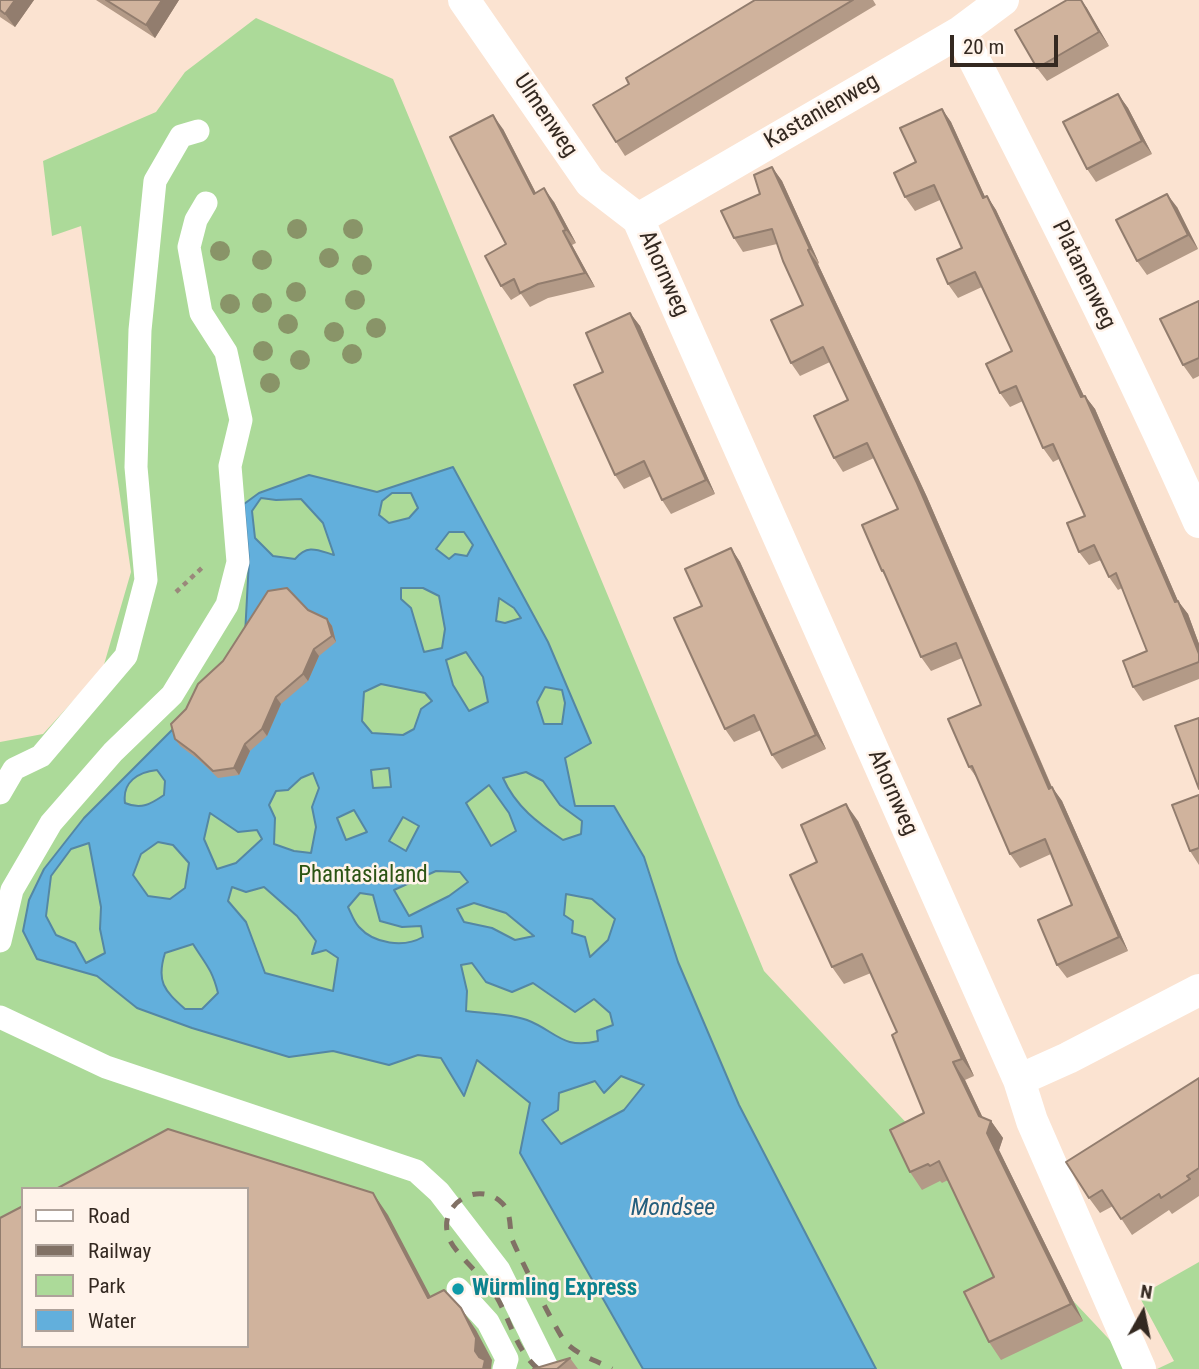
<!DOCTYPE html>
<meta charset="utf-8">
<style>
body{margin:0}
#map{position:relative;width:1199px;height:1369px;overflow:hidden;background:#fbe3d1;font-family:"Roboto Condensed",sans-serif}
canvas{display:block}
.legend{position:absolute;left:21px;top:1187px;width:228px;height:161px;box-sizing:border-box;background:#fff3ea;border:2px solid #aea29a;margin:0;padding:9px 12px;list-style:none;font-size:21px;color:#342921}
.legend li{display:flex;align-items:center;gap:14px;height:35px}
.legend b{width:35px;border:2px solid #aea29a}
.north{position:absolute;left:1108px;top:1278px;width:70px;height:70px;-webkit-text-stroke:5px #fff3ea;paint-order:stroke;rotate:9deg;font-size:19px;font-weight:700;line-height:28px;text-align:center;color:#342921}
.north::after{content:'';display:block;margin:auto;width:24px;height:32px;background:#342921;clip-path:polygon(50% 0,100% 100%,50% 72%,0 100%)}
.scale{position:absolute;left:950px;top:35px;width:108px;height:32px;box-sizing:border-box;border:4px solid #342921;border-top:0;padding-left:9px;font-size:21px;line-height:24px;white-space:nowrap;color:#342921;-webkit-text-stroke:5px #fff3ea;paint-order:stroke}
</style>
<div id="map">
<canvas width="1199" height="1369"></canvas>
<ul class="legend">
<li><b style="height:9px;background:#fff"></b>Road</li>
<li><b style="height:9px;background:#817165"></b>Railway</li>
<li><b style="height:19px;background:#acda99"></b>Park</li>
<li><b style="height:19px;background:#62afdc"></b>Water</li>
</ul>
<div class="north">N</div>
<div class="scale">20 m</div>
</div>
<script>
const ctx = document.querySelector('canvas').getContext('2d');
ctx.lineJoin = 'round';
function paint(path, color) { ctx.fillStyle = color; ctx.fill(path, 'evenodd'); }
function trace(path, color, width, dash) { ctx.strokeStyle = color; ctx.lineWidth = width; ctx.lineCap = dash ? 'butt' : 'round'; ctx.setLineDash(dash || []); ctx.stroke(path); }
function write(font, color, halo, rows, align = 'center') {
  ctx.font = font + ' "Roboto Condensed",sans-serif'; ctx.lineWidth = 5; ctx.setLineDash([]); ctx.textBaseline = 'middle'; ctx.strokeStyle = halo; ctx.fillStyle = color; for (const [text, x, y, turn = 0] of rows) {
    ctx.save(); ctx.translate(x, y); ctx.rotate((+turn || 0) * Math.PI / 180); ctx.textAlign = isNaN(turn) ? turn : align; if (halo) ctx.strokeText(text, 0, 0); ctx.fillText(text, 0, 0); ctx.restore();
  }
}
paint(new Path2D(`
 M256,18l137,61 371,892 373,398h-1137v-627l43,-8 60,-66 28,-96 -50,-346 -29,10 -9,-75 113,-49 29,-40zM23,1189h224v157h-224z
 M1199,1262v107h-42l17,-8 -35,-65z`), '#acda99');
const water = new Path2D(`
 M453,467l95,175 43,101 -26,15 10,48h39l30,51 34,105 61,143 137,264h-233l-123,-216 10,-50 -53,-43 -13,36 -23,-38 -23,-3 -29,10 -56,-14 -44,6 -97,-29 -55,-20 -40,-32 -60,-17 -14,-28 6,-31 15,-31 40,-51 97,-97 64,-86 4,-75 -5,-56 15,-11 50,-18 68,17zM392,493h19l7,15 -9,10 -20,5 -10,-8 3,-14zM261,498l15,2 25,-1 22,24 11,32c-17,-5 -26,-11 -39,4l-22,-3 -18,-18 -3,-27zM449,532h15l9,13 -6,11 -12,-2 -6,5 -13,-10zM401,588h22l16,8 6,33 -3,19 -18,4 -13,-44 -10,-9zM499,598l15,10 7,10 -16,5 -9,-2zM466,652l17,25 5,25 -19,9 -16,-26 -7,-25zM381,684l44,9 7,8 -11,8 -7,20 -11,6 -31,-2 -10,-12 2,-29zM545,687l17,3 3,13 -3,21h-18l-7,-22zM389,768l2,19 -18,1 -2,-18zM157,770l8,11 -1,14c-13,9 -23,15 -39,8 -3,-21 13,-31 32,-33zM526,772l17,9 17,24 22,16 -1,13 -18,6c-25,-17 -47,-33 -60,-62zM313,773l6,15 -7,19 4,20 -5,26 -17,-2 -20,-7 1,-26 -6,-13 7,-14 12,-1 13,-12zM489,785l20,28 7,18 -25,15 -25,-43zM354,810l13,22 -21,8 -9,-22zM210,813l28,19 19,-2 5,9 -26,24 -19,6 -13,-30zM403,817l16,9 -13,25 -17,-10zM158,842l15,3 16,18 -4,25 -15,11 -22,-3 -15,-21 8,-21zM89,843l12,64 -1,22 5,24 -19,10 -11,-20 -19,-8 -10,-19 5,-40 20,-27zM436,871l24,1 8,10 -19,14 -40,20 -15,-26zM232,887l14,5 18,-5 33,29 19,25 -4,13 14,-4 12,8 -5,33 -68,-18 -19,-51 -18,-21zM360,893l13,2 7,26 22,6 19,-1 2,11c-19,11 -49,7 -64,-10 -5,-5 -8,-14 -11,-20zM566,894l26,5 23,20 -7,21 -18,17 -5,-20 -13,-4 1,-12 -9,-6zM474,903l32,10 28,23 -19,4 -23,-12 -28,-6 -7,-13zM193,944c13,21 19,25 25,49l-16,16h-17c-21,-19 -29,-27 -20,-56zM472,963l14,19 26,10 21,-9 42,29 19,-13 16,14 3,12 -16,6 1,10c-36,9 -42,-10 -71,-21 -18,-7 -42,-6 -61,-9l1,-20 -6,-26zM621,1076l23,9 -20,25 -63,34 -19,-24 16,-10 1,-17 36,-12 9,12z`);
paint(water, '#62afdc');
trace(water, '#5487a4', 2);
trace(new Path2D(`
 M176,592l29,-27`), '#9a887b', 4.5, [5, 5]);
trace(new Path2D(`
 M0,793l14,-24 27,-13 85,-100 20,-76 -10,-113 4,-137 15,-149 26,-45 17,-5
 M0,941l12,-51 39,-67 62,-71 59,-57 55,-90 11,-43 -8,-96 11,-46 -15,-68 -25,-39 -12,-66 7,-27 10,-17
 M0,1017l106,50 310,104 23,21 60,78 49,99
 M458,1289l30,33 19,37 -3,10`), '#fff', 23);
trace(new Path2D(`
 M464,0l126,182 48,37 381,861 13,41 108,248
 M960,32c83,162 165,323 239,490
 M638,219l322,-187 43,-32
 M1019,1080l49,-22 131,-68`), '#fff', 32);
trace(new Path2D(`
 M538,1369c-23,-20 -27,-48 -42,-73 -10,-17 -42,-43 -47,-58 -13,-33 29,-59 53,-35 10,10 7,24 10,36 5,13 46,96 54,104 15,14 30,17 46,26`), '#817165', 5, [12, 12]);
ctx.fillStyle = '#899468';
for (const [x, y] of [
 [297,229],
 [353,229],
 [220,251],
 [329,258],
 [262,260],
 [362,265],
 [296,292],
 [355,300],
 [262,303],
 [230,304],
 [288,324],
 [376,328],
 [334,332],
 [263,351],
 [352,354],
 [300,360],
 [270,383]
]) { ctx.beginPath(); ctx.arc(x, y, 10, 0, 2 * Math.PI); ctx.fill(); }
paint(new Path2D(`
 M0,0h34l-19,27 -15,-10z
 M96,0h83l-24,38z
 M755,0h118l3,5 -251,151 -9,-14 13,-58z
 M1067,0h14l28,46 -62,35 -10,-13z
 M1118,94l10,14 24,46 -56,28 -9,-13z
 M942,109l9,13 34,75 2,-1 9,14 88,186h1l10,13 83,192 10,13 11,30v35l-56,22 -10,-14 14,-36 -25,-63 -4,2 -9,-13 -8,-17 -12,5 -10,-13 6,-36 -26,-57 -6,3 -10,-14 -20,-47 -13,6 -10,-14 12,-42 -30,-64 -24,11 -10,-14 14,-36 -22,-48 -25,11 -10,-14 11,-35z
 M503,129l33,64 18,9 22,41 -4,2 23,42 -47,11 -18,9 -9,-13 -10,6 -10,-14 5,-42z
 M772,167l10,14 37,82 -1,1 109,233 125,290 10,14 66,150 -61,27 -10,-13 15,-60 -21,-51 -31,14 -10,-14 -31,-73 -10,-14 12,-62 -19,-47 -31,13 -10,-14 -34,-78 -5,-8 16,-62 -24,-51 -31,14 -9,-14 14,-58 -18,-38 -30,14 -9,-13 12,-58 -26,-61 -34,8 -9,-14 26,-44z
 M1177,207l21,42 -51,26 -10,-14z
 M1199,301v75l-6,3 -10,-14z
 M630,313l10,13 75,168 -44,20 -9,-14 -11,-24 -27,13 -9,-14 -12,-103z
 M731,548l9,14 86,187 -44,20 -10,-14 -11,-25 -27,12 -9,-13 -23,-123z
 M308,610l19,9 5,7 4,16 -17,14 -11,25 -27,23 -14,32 -17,15 -11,24 -21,3 -19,-18 -19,-14 -5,-7z
 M1199,795v70l-9,-14z
 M858,821l116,255 -9,4 18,38 8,3 12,17 -4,12 84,171 -82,39 -12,-18 5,-65 -46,-97 -6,3 -2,-2 -18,9 -12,-18 14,-59 -27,-81 -26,-59 -27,11 -12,-17 -15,-105z
 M1199,1078v118l-27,18 -3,-4 -37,25 -19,-29 -13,7 -11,-15z
 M570,1358l8,11h-45z`), '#b39a87');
paint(new Path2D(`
 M15,0h19l-19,27 -10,-13z
 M162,0h17l-24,38 -9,-13z
 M1081,0l6,8 22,38 -10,-14z
 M1118,94l10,14 24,46 -10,-13z
 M942,109l9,13 41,90 -9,-14z
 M493,115l10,14 40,78 -9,-13z
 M772,167l10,14 37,82 -9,-14z
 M544,188l10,14 22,41 -10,-13z
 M1167,194l10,13 21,42 -10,-14z
 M987,196l9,14 95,201 -10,-14z
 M563,231l9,14 23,42 -10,-14z
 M808,250l10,14 109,233 131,305 -9,-13z
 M630,313l10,13 75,168 -9,-14z
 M1085,396l10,13 86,199 -3,-7 10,13 11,30v10l-24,-52z
 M731,548l9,14 86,187 -10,-14z
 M327,619l5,7 4,16 -4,-6z
 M314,649l5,7 -11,25 -5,-7z
 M276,697l5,7 -14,32 -5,-7z
 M245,744l5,7 -11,24 -5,-7z
 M1052,787l10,14 66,150 -9,-14z
 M846,804l12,17 116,255 -12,-17z
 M953,1062l12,18 23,49 3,-8 12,17 -4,12 84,171 -12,-17z
 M373,1193l15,22 55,105 -15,-22z
 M461,1308l15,22 16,30 -1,9h-8l-8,-18z`), '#927d6e');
const building = new Path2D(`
 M0,0h15l-10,14 -5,-4z
 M106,0h56l-16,25z
 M755,0h98l-237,142 -23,-37 36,-21 -3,-6z
 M1067,0h14l18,32 -62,36 -22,-38z
 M1118,94l24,47 -55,28 -24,-47z
 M942,109l41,89 4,-2 94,201 4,-1 90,206 3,-1 21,53v8l-66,25 -10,-26 24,-10 -31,-78 -7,4 -15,-32 -15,7 -12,-29 18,-7 -32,-72 -10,4 -27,-62 -16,7 -14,-29 26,-13 -37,-79 -27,12 -11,-25 25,-11 -28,-63 -29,12 -11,-24 22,-11 -16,-34z
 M493,115l41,79 10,-6 22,42 -3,1 22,42 -47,11 -18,9 -6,-14 -13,7 -16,-30 21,-12 -56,-107z
 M772,167l38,82 -2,1 109,233 132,306 3,-2 67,150 -62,28 -19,-45 34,-15 -27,-66 -35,15 -38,-88 -3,1 -21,-48 33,-14 -25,-62 -35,14 -38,-87 -1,1 -20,-46 36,-16 -31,-66 -33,15 -20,-42 34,-16 -25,-53 -32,16 -20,-43 32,-15 -20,-44 -11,-32 -38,9 -13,-27 39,-17 -6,-19z
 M1167,194l21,41 -51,26 -21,-41z
 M1199,301v57l-16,7 -23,-46z
 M630,313l76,167 -44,20 -18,-39 -29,14 -41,-90 29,-13 -17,-39z
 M731,548l85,187 -44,20 -18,-40 -29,14 -51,-111 28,-12 -17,-37z
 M287,588l21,22 19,9 5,17 -18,13 -11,25 -27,23 -14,32 -17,15 -11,24 -21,3 -19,-18 -19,-14 -4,-15 15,-15 12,-25 25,-23 45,-70z
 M1199,718v71l-24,-63z
 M1199,795v53l-9,3 -18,-46z
 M846,804l116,255 -9,3 26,54 12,5 -4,12 84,171 -82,38 -25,-50 30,-15 -55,-116 -9,5 -2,-2 -18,8 -20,-42 34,-17 -32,-78 5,-3 -35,-78 -30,13 -42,-92 27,-13 -16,-37z
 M1199,1078v90l-12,8 3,3 -29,19 -2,-4 -38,25 -19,-29 -13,8 -23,-36z
 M168,1129l205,64 55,105 16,-8 17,18 15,30 -1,13 4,6 6,3 -2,9h-483v-151l23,-12v140h224v-157h-191z
 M570,1358l-13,11h-24z`);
paint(building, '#d0b39d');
trace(building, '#927d6e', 2);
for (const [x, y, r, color] of [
 [458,1289,7,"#0f9aa8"]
]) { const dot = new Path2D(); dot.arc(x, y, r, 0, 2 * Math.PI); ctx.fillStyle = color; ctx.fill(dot); trace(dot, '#fff3ea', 2.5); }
write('23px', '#342921', '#fff3ea', [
 ["Kastanienweg",822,112,-30],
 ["Ulmenweg",545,116,56],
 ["Ahornweg",663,274,66],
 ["Platanenweg",1083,275,64],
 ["Ahornweg",892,793,66]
]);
write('23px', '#2b5413', '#fff3ea', [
 ["Phantasialand",363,876]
]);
write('bold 23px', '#0d838f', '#fff3ea', [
 ["Würmling Express",472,1289]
], 'left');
write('italic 24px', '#245e7d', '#fff3ea', [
 ["Mondsee",673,1209]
]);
</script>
